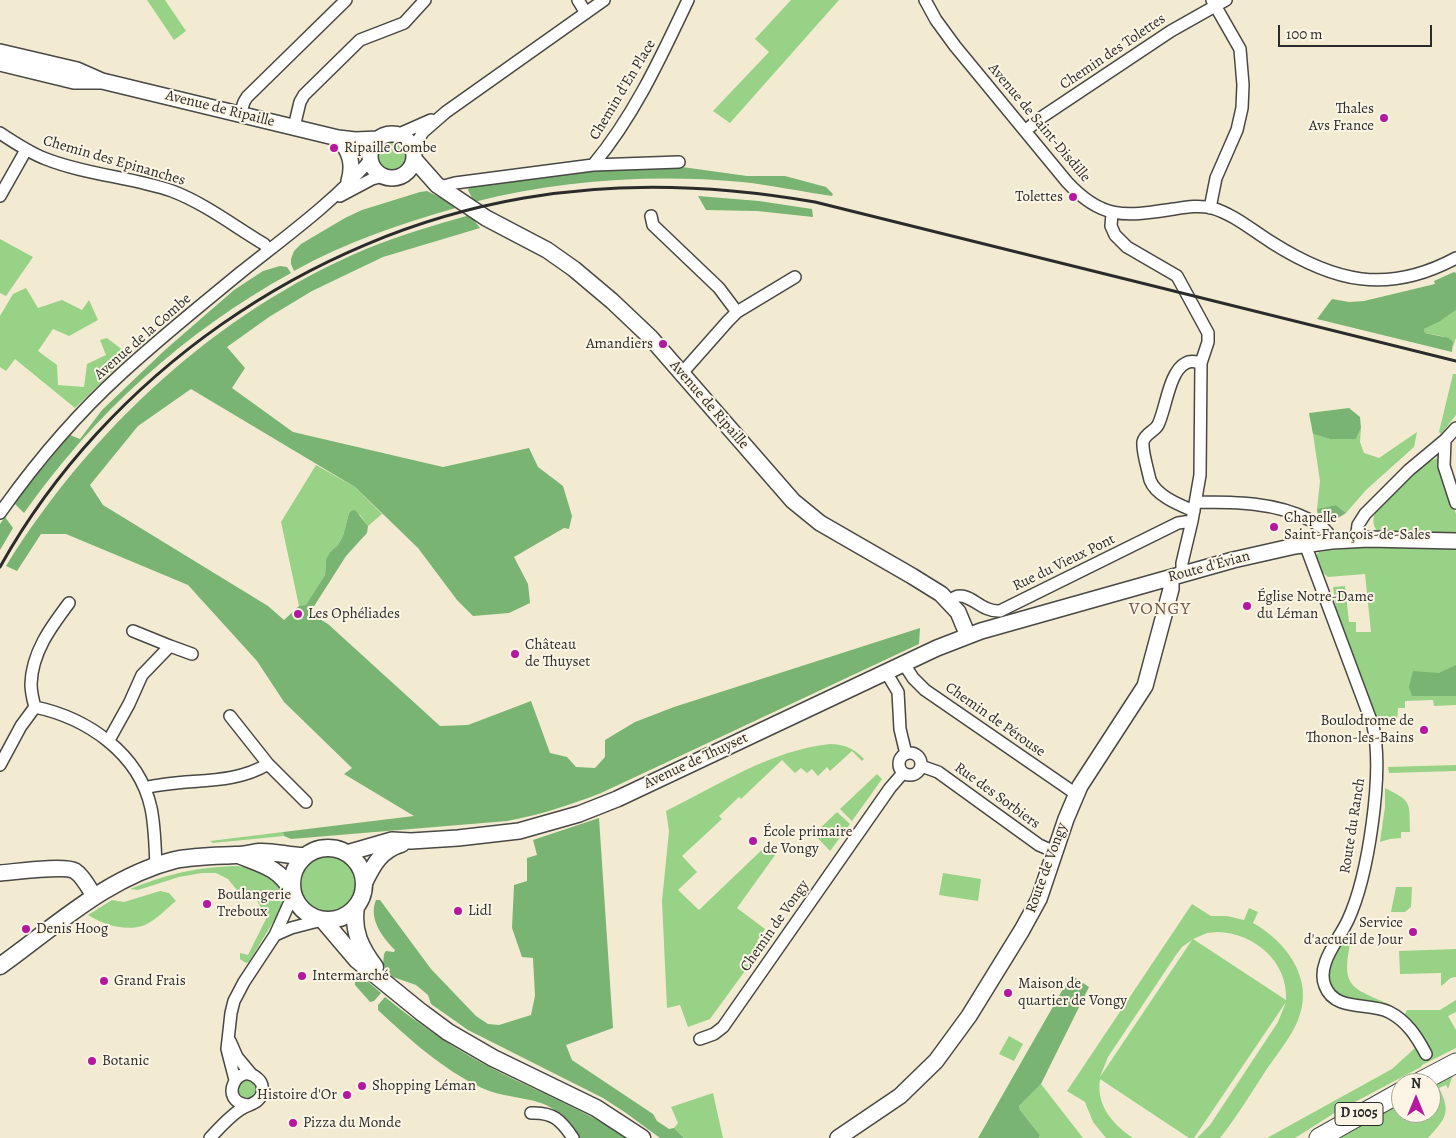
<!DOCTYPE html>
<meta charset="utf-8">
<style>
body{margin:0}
#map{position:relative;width:1456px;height:1138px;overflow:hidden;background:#f2ebd1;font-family:Alegreya,serif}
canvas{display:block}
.north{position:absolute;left:1391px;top:1073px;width:50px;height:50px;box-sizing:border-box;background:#fcf5e5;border:1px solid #a8a49b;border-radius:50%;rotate:0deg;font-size:14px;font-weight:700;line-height:20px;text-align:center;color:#2b2b2b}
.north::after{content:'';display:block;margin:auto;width:18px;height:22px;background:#b5179e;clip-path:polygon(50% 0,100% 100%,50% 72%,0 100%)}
.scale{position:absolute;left:1278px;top:25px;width:154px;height:22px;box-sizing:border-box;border:2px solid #2b2b2b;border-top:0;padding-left:6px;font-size:15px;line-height:18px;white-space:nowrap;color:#2b2b2b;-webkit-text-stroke:4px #fcf5e5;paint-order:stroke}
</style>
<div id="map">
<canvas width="1456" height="1138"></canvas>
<div class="north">N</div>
<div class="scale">100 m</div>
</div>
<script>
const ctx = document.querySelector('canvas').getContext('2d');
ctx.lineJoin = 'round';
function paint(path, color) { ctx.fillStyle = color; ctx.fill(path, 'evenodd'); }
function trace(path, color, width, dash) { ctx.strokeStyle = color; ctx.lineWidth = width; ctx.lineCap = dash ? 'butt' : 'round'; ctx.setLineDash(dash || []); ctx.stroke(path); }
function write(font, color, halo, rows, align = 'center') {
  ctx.font = font + ' Alegreya,serif'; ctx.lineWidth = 4; ctx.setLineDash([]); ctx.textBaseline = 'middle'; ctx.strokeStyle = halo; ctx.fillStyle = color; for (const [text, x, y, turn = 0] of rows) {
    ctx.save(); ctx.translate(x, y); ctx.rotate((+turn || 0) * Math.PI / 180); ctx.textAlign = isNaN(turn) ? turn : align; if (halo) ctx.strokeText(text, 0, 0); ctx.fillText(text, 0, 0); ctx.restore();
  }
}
paint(new Path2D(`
 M147,0h18l21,31 -12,9z
 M791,0h48l-109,123 -17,-12 56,-59 -14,-13z
 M376 155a16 16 0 1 1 32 0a16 16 0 1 1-32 0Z
 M0,239l33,18 -27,39 -6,-3z
 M26,288l12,20 24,-8 20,10 7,-10 9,20 -29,16 -16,-7 -15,22 19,14 1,20 26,2 3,-23 19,-9 -6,-15 7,-2 22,17 -54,53 -60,-49 -9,12 -6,-4v-51l13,-22z
 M1456,310v28l-3,9c-1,-12 -19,-12 -28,-14l-1,-4 15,-7z
 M1453,374h3v41l-15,19 -2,-2z
 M1361,428l-1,14 4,11 15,5 38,-26 -3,15 -48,43 -20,23 -10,-8 -19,4 3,-28 -7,-47 17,5h26z
 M1439,457l4,21 13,36v21l-79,-4c-6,-8 -4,-17 2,-24l50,-47 2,1z
 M316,465l39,22 27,27 -14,12 -8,-11 -8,-5 -3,3 -6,23 -5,9 -8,7 -4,7 -1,16 -19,31h-7l-18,-84z
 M1370,546l86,2v157l-22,1 -1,-6 -28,1v7h-7l-1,14 -3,1h-15l-43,-114 -3,-22 12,-1 4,36h7v10h15l-6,-58 -37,3 -5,-4 -7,-18 3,-3z
 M830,744c14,0 25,5 34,15l-2,2 -10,-10 -22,20 -3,-4 -9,9 -6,-7 -5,4 -6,-5 -6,5 -13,-13 -41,39 -2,-2 -20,19 3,3 -40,37 15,16 -19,18 21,20 70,-67 9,8 -41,57 28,21 -8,12 6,5 -53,73 -22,8 -8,-22 -13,3 -5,-107 7,-70 -3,-20c52,-26 106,-61 164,-67z
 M1456,765v6l-67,2 -1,-6z
 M877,774l5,5 -30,42 -12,-12z
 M1385,788c28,14 24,14 25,44h-9v6l-11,1 -10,3 5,-35z
 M837,812l13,12 -20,27 -16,-17z
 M283,832l1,4 -71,7 -3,-2z
 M298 884a30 30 0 1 1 60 0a30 30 0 1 1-60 0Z
 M237,866c24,2 56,16 42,46l-30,50 -3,1 -6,-4v-6l8,2 19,-38 -10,-16 -17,-7 -12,-15 -12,-6h-14l-23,4 -41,13 -8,-1c37,-15 67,-22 107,-23z
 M943,873l38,6 -3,22 -39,-6z
 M1396,887h16l-1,20 -6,5h-14z
 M160,891l9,2 7,8c-10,8 -20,19 -31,24 -19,7 -41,0 -57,-10l24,-15 12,2z
 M1192,904l19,12h16l17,4 5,-12 9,4 -5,11c34,19 62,57 45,97 -8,20 -24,37 -35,55 -14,21 -27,43 -43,63h-23l13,-13 68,-103 8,-20 -92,136h-5l-89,-59c-4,26 12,45 33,59h-27l-13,-16 -8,-20 -18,-11zM1217,932c37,1 71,29 69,68l-93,-61 14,-6zM1192,940l-92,137 8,-20 68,-102 6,-8z
 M1351,939c-10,48 -2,48 40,66 -15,-2 -36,-1 -50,-9 -18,-11 -13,-34 -2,-48 3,-4 8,-7 12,-9z
 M1456,949v28c-8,0 -9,6 -15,9v-13l-41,1 -1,-23z
 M1456,1000v12l-8,4 8,14v18l-34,17 -1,2 -85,45 -41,26h-28l125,-69 23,-21 6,9 10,-5c-7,-15 -22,-26 -26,-38l2,-4h33z
 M1009,1036l14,8 -9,17 -15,-7z
 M1453,1075l-5,14 -2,-4 -7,3c13,25 6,31 -11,50h-89l62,-37v12h30v-27z
 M238 1089a9 9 0 1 1 18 0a9 9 0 1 1-18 0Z
 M1041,1084l42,54h-44l1,-3 -20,-25 -1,-4z
 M713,1093l10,45h-39l-10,-10 4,-5 -7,-16z`), '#97d286');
paint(new Path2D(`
 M675,166l72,10h38l41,11 7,7 -1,2c-30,-4 -60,-11 -90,-14 -91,-8 -180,-2 -268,20l-6,-12 2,-4 123,-16z
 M427,191l32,16c-57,16 -113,35 -165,64l-3,-7v-5l3,-8 7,-7 44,-26 17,-8 58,-18z
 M698,196l61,5 53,8 1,8 -56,-6 -51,-1z
 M470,215l10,13 -97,29 -71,34 -43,26 -42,30 18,21 -13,20 61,44 150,35 86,-19 9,19 25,19 9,30 -3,13 -5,-1 -50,29 14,27 2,19 -21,10 -36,3 -16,-16 -39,-52 -63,-61 -164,-98 -53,37 -48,59 13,20 165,101 16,14 15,-14 7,-1 19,-30 1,-16 4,-7 8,-7 5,-9 6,-23 3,-3 4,1 12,15 -1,7 -21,23 -35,55v3l17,10 112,102 28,-1 63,-24 19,52 17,4 9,10 19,1 10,-11v-17l30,-18 39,-15 246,-79 -1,16 -318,149c-31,12 -61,22 -94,28l-216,18 -7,-3 -1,-4 131,-16 -70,-42 8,-6 -68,-66 -27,-41 -69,-76 -122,-51h-25l-24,37 -11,-5c85,-137 211,-254 360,-317 34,-14 69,-24 104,-34z
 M280,266l7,1 4,6c-107,59 -197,141 -267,240l-10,-10 56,-68 10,4 22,-29 63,-60 69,-60 29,-19z
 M1454,272l2,1v37l-17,12 -15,7 1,4 24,5 4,4 -1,10 -135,-33 15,-20 17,3 15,-1 71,-17 -1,-3z
 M1349,408l11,9 1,11 -5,11h-26l-17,-5 -4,-21z
 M1336,505l10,8 -16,10 -12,-7 -1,-7z
 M5,517l8,11 -13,22v-26z
 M1456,665v31h-44l-3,-9 4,-16 26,2z
 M599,818l14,210 -47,17 6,15 81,54 4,7 12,8 5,-1 10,10h-24l-34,-25 -23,-15 -135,-68 -37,-26 -3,-9 -12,-10 -23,-8 -5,-4 -5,-9 1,-10 2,-3 8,1 1,-2c-12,-12 -27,-31 -19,-50h4l51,69 45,47 12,8 11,1 32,-10 4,-19 -2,-38 -11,-1 -10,-29 2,-43 13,-4v-23l10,-3 -4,-15z
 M360,975l21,18 -7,8 -4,1 -15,-17v-6z
 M1071,975l18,12 -48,97 -22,22 1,4 20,25 -1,3h-61z
 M385,997c31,25 62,47 97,66 48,26 100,45 145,75h-47c-6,-8 -12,-17 -20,-24 -21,-19 -53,-14 -78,-26 -40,-19 -73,-49 -104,-78v-5z`), '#79b473');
const minor = new Path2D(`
 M578,0l8,13
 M925,0l11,20 19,26 112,136c36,39 59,34 107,27 13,-2 25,-4 38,-1 21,6 40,22 59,34 63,40 116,53 185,16
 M240,114l4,-12 3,-5 99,-97
 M294,127l6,-25 4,-7 56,-55 44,-17 21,-23
 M1025,131l17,-14 129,-86 55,-31
 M0,133c15,10 30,20 46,26 41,16 85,18 126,32 32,12 62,35 92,53l5,6
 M397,135l34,-15
 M413,149l10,-17 23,-20 158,-112
 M593,165c41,-49 68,-108 95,-165
 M440,187l15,-4 138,-18 86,-3
 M0,196l26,-46
 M340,196l32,-17 11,-3
 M1210,208l6,-30 21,-48 5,-22 1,-23 -3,-36 -28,-49
 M1112,213l-1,13 4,9 12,12 50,29 31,57v9l-7,21 -1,112 -8,46 -10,42v12
 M651,216l2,9 66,63 18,24
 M682,373l46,-52 9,-9 58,-35
 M1445,440l-1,26 12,37
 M1196,502c39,0 79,0 114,18 10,6 18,9 22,21
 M1194,511c-14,-6 -38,-15 -44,-31 -2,-10 -8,-28 -7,-38 2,-9 11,-10 15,-17 8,-16 11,-54 28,-62 5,-3 10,-1 15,0
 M0,513c36,-51 76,-98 122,-140 38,-35 78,-67 118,-100 45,-36 93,-70 131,-114
 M1356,539l2,-14 7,-11 44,-44 36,-30 11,-12
 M1305,544l68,182c11,47 -5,151 -25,194 -9,20 -32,44 -23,66 10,26 44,16 64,26 18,9 28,25 37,42
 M949,602c3,-3 6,-6 10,-6 13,-1 23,16 41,15l178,-88 14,-2
 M170,646l22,8
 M904,664l9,14 12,12 151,104
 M886,672l12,20 2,37 6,25
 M35,707c52,11 104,46 116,101 4,19 4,39 5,58
 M109,740l20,-36 13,-29 28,-29 -37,-15
 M899 764a11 11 0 1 1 22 0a11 11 0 1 1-22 0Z
 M268,764l38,38
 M0,765l21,-39 14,-19c-2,-7 -4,-16 -4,-23 1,-32 20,-57 38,-81
 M921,766l17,6 101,73 16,7
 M145,788c41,-11 85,-1 123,-24l-38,-48
 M275,935l16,-7 31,-8
 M700,1039l14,-5 9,-7 167,-239 13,-15
 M230,1041l7,16 15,18
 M235,1080l-8,-31 4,-36 3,-12 10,-19 31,-47 18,-40
 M531,1113c22,-1 30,7 42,25
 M210,1138c10,-11 19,-21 31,-29 8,-5 19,-6 21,-16 1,-5 0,-11 -4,-14 -20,-20 -42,24 -9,26`);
const tertiary = new Path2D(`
 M0,52l77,18 25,11 236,57 17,2 24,-1
 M0,63l74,18h25
 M370 156a22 22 0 1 1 44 0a22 22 0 1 1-44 0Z
 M338,138c12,13 16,26 11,43
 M414,159l23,26 49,33 61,32 27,19 38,32 38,36 143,164 27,22 92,53 29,18 17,18 10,24
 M347,853l45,-13 19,1 47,-3 61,-7 60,-17 38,-15 320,-151 44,-17 252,-71 62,-14 37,-5 36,-2 88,2
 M0,873c14,-1 65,-8 75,-2 8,5 14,17 19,25
 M364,884c9,-19 17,-34 38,-40
 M838,1138l62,-42 36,-35 33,-45 53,-86 17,-31 27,-80 14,-33 65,-100 26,-97v-11`);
const secondary = new Path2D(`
 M292 884a36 36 0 1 1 72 0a36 36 0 1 1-72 0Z
 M241,856c23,9 37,12 51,34
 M356,907c-4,24 5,41 19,60
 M323,920l34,40 64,52 27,20 45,26 103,50 46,30
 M0,966c56,-40 107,-89 175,-106 20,-4 41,-4 61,-5 8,0 15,-2 23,-3 14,-1 30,4 45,4`);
const primary = new Path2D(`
 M1418,1083l38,-20
 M1319,1138l82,-46`);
trace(minor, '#494844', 14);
trace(tertiary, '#494844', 18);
trace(secondary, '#494844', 19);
trace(primary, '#494844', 21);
trace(minor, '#fff', 11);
trace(tertiary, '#fff', 15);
trace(secondary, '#fff', 16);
trace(primary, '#fff', 19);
trace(new Path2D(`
 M0,567c107,-192 309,-332 524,-369 97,-17 194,-13 291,4l641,159`), '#2b2b2b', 3);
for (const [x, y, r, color] of [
 [1384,118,5,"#b5179e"],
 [334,148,5,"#b5179e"],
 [1073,197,5,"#b5179e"],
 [663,344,5,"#b5179e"],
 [1274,527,5,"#b5179e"],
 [1247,606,5,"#b5179e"],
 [298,614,5,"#b5179e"],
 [515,654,5,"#b5179e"],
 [1424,730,5,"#b5179e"],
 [753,841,5,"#b5179e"],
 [207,904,5,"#b5179e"],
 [458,911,5,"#b5179e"],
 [26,929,5,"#b5179e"],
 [1413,932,5,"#b5179e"],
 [302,976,5,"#b5179e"],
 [104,981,5,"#b5179e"],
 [1008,993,5,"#b5179e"],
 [92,1061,5,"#b5179e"],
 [362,1086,5,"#b5179e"],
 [347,1095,5,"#b5179e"],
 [293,1123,5,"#b5179e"]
]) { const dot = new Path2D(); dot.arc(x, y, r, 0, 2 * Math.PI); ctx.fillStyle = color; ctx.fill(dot); trace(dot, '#fcf5e5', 2); }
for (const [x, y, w] of [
 [1359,1114,48]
]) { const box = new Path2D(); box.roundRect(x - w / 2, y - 11.5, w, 23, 4); ctx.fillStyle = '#fcf5e5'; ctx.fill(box); trace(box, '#2b2b2b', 1); }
write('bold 14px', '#2b2b2b', null, [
 ["D 1005",1359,1114]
]);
write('15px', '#2b2b2b', '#fcf5e5', [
 ["Chemin des Tolettes",1113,52,-34],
 ["Chemin d'En Place",623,90,-59],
 ["Avenue de Ripaille",220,109,14],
 ["Avenue de Saint-Disdille",1039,123,50],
 ["Chemin des Epinanches",114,161,16],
 ["Avenue de la Combe",143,337,-41],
 ["Avenue de Ripaille",709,405,49],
 ["Rue du Vieux Pont",1064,563,-26],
 ["Route d'Évian",1209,567,-15],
 ["Chemin de Pérouse",995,720,35],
 ["Avenue de Thuyset",696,761,-25],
 ["Rue des Sorbiers",997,796,36],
 ["Route du Ranch",1353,826,-81],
 ["Route de Vongy",1047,868,-70],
 ["Chemin de Vongy",775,926,-55]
]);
write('15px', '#2b2b2b', '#fcf5e5', [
 ["Thales",1374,109,"right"],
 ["Avs France",1374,126,"right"],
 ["Ripaille Combe",344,148],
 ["Tolettes",1063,197,"right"],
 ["Amandiers",653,344,"right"],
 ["Chapelle",1284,518],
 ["Saint-François-de-Sales",1284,535],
 ["Église Notre-Dame",1257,597],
 ["du Léman",1257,614],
 ["Les Ophéliades",308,614],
 ["Château",525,645],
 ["de Thuyset",525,662],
 ["Boulodrome de",1414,721,"right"],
 ["Thonon-les-Bains",1414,738,"right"],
 ["École primaire",763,832],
 ["de Vongy",763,849],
 ["Boulangerie",217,895],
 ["Treboux",217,912],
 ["Lidl",468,911],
 ["Service",1403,923,"right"],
 ["d'accueil de Jour",1403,940,"right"],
 ["Denis Hoog",36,929],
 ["Intermarché",312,976],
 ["Grand Frais",114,981],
 ["Maison de",1018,984],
 ["quartier de Vongy",1018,1001],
 ["Botanic",102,1061],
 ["Shopping Léman",372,1086],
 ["Histoire d'Or",337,1095,"right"],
 ["Pizza du Monde",303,1123]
], 'left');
ctx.letterSpacing = '1px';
write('18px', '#735a4c', '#fcf5e5', [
 ["VONGY",1160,610]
]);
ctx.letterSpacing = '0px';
</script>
